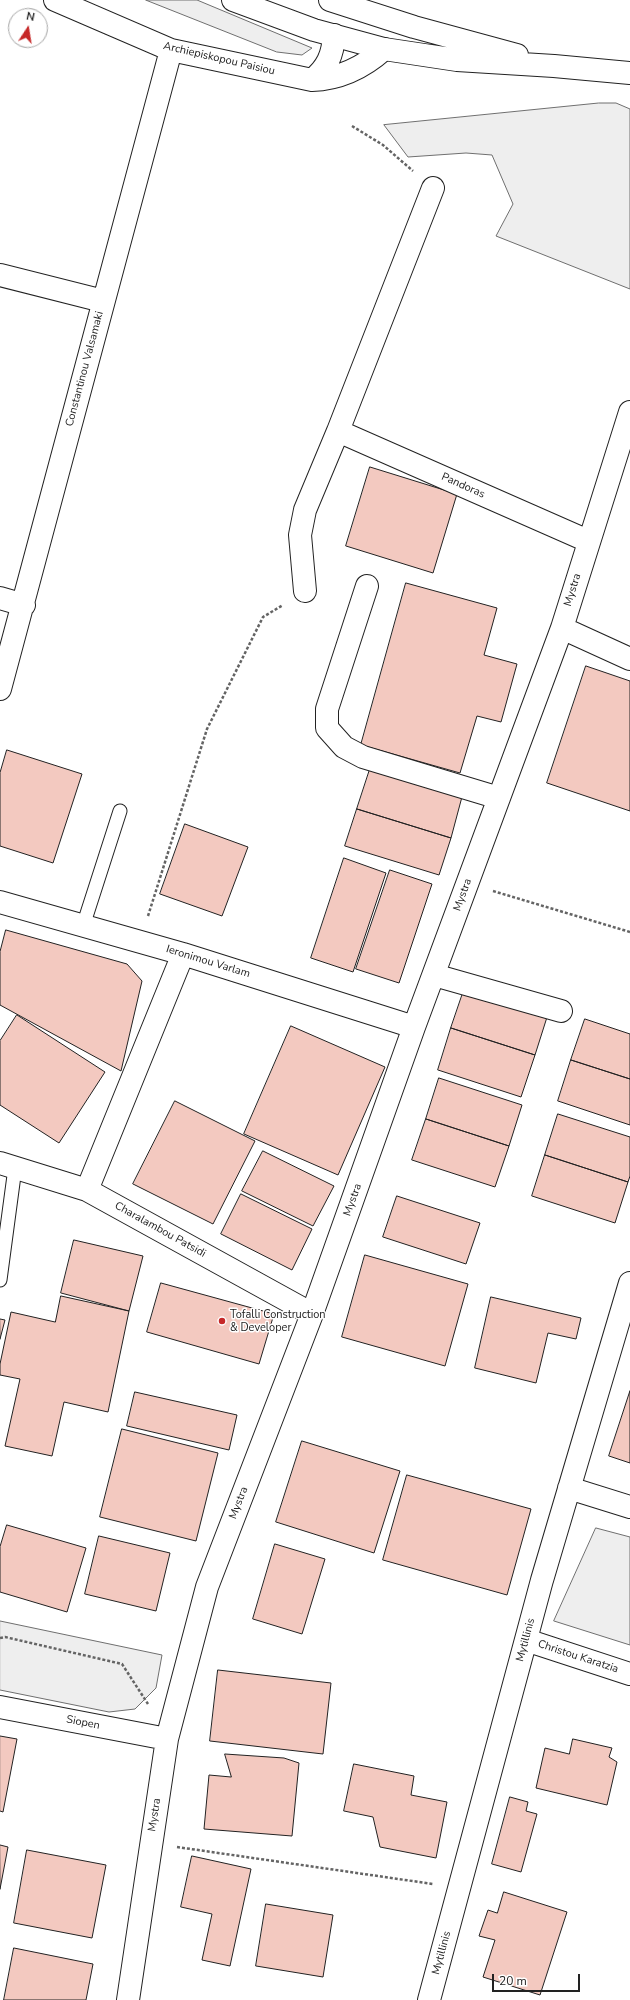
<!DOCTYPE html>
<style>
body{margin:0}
#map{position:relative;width:630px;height:2000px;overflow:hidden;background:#fff;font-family:"Nunito Sans",sans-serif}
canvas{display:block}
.north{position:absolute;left:8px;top:8px;width:40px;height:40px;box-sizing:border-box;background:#fff;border:1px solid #a7a7a7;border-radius:50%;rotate:12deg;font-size:11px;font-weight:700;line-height:16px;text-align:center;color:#222}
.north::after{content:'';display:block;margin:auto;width:14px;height:18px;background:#c62828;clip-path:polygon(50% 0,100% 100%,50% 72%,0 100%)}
.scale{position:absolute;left:492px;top:1974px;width:88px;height:18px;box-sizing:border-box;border:2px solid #222;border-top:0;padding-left:5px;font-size:12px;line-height:14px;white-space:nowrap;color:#222;-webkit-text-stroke:3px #fff;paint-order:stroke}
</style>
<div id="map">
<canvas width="630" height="2000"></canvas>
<div class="north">N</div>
<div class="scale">20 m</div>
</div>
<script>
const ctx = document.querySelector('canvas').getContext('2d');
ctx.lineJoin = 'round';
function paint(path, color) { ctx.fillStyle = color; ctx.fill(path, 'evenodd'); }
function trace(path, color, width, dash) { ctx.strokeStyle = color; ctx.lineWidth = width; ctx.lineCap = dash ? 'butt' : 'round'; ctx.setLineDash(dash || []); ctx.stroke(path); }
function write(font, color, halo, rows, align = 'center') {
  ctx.font = font + ' "Nunito Sans",sans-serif'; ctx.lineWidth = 3; ctx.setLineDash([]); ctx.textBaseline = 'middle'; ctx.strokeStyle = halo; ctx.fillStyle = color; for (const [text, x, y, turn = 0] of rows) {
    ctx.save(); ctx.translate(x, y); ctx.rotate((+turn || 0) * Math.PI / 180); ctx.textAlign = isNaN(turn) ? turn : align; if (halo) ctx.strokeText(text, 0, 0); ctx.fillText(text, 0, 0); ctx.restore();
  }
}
const green = new Path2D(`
 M146,0h51l115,48 -10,7 -25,-3z
 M599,103h17l14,6v180l-134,-53 17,-32 -21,-49 -26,-2 -58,4 -24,-32z
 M596,1528l34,9v108l-76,-24z
 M0,1621l162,34 -6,33 -21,21 -26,3 -109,-22z`);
paint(green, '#eee');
trace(green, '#6f6f6f', 1);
const building = new Path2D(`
 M370,467l87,27 -24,79 -87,-27z
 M406,583l91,25 -13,47 33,9 -16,58 -24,-6 -17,57 -99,-28z
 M586,666l44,15v130l-83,-28z
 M7,750l75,24 -29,89 -53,-17v-73z
 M372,763l91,30 -12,45 -94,-29z
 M357,809l94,29 -12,37 -94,-29z
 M185,824l63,23 -26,69 -62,-22z
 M344,858l42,15 -33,99 -42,-14z
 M390,870l42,14 -33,99 -43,-14z
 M6,930l121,34 15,17 -21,90 -121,-66v-53z
 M465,987l83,27 -13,41 -84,-27z
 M17,1015l88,57 -46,71 -59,-38v-64z
 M585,1019l45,15v45l-59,-19z
 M291,1026l94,41 -47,108 -94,-41z
 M451,1028l84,27 -14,42 -83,-27z
 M571,1060l59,19v46l-72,-24z
 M439,1078l83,27 -13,41 -83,-27z
 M175,1101l80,40 -42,83 -80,-40z
 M558,1114l72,23v39l-2,6 -83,-27z
 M426,1119l83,27 -14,41 -83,-27z
 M263,1151l71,35 -21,40 -71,-35z
 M545,1155l83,27 -13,41 -83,-27z
 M241,1194l71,35 -20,41 -71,-36z
 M397,1196l83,27 -14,41 -83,-27z
 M74,1240l69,16 -14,55 -68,-18z
 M365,1255l103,29 -23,82 -103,-29z
 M161,1283l113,31 -15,50 -112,-32z
 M61,1296l68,15 -21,101 -44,-10 -12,54 -47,-10 15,-67 -20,-4v-11l11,-52 44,10z
 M491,1297l90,21 -5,21 -28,-6 -12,50 -61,-15z
 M0,1319l5,1 -5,19z
 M630,1391v72l-21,-7z
 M135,1392l102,23 -8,35 -102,-24z
 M122,1429l96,24 -22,88 -96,-24z
 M302,1441l98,30 -26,82 -98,-31z
 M407,1475l124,34 -24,86 -124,-35z
 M7,1525l79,23 -19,64 -67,-20v-45z
 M99,1536l71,17 -14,58 -71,-17z
 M275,1544l50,15 -23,75 -49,-15z
 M218,1670l113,13 -8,71 -113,-13z
 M0,1736l17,3 -14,73 -3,-1z
 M573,1739l39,9 -3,9 8,5 -10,43 -71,-17 9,-40 24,6z
 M225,1754l59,4 15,5 -7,73 -88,-7 5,-54 22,2z
 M354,1764l60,12 -3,19 36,7 -11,56 -56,-11 -7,-30 -29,-6z
 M510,1797l18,5 -2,9 11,3 -16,58 -29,-8z
 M0,1845l8,2 -8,42z
 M27,1850l79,15 -14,73 -78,-15z
 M192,1856l59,13 -21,97 -28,-6 10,-46 -31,-7z
 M504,1892l63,20 -27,83 -57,-18 12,-37 -16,-4 9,-26 9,3z
 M266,1904l67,11 -10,62 -67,-11z
 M14,1948l79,16 -7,36h-82z`);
paint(building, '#f3c9c0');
trace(building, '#222', 1);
const lane = new Path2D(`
 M83,926l37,-115
 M0,1280l15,-112`);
const street = new Path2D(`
 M55,0l116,50 141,30c27,-1 52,-13 72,-31
 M312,80c15,-12 21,-25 22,-45
 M0,275l103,26
 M338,431l250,110
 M367,586l-40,123v19l17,19 19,10 136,41
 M305,591l-5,-56 5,-25 33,-79 95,-243
 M0,598l24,7
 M562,628l68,31
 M0,689l171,-639
 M0,902l183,52 231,73
 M434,975l127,36
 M0,1163l87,27 225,124
 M87,1190l96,-236
 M569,1488l61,19
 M526,1640l104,34
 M0,1707l167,32
 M128,2000l39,-261 40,-152 105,-273 102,-287 148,-399 68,-216
 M429,2000l113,-420 88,-297`);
const secondary = new Path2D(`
 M233,0l81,30 70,19 73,11 97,6 76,7
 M330,0l84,27 103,28`);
trace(lane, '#222', 15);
trace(street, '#222', 24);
trace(secondary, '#222', 24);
trace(new Path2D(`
 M352,126l31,19 30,26
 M493,891l137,41
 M148,916l59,-187 56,-112 20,-12
 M0,1638l5,-1 117,27 26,40
 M177,1847l256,37`), '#646464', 2.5, [3, 2]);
trace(lane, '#fff', 13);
trace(street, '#fff', 22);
trace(secondary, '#fff', 22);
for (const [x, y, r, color] of [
 [222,1321,4,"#c62828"]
]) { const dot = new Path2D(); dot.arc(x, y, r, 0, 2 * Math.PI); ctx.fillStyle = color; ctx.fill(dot); trace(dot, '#fff', 1.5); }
write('11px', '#222', '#fff', [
 ["Archiepiskopou Paisiou",219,59,13],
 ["Constantinou Valsamaki",85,369,-75],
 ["Pandoras",463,486,24],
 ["Mystra",573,590,-73],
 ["Mystra",463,895,-70],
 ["Ieronimou Varlam",208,962,17],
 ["Mystra",353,1200,-70],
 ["Charalambou Patsidi",160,1230,29],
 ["Mystra",239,1503,-69],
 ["Mytillinis",526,1640,-75],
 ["Christou Karatzia",578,1657,18],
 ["Siopen",83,1723,11],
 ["Mystra",155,1815,-81],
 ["Mytillinis",442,1953,-75]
]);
write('11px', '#222', '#fff', [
 ["Tofalli Construction",230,1315],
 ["& Developer",230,1328]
], 'left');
</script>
